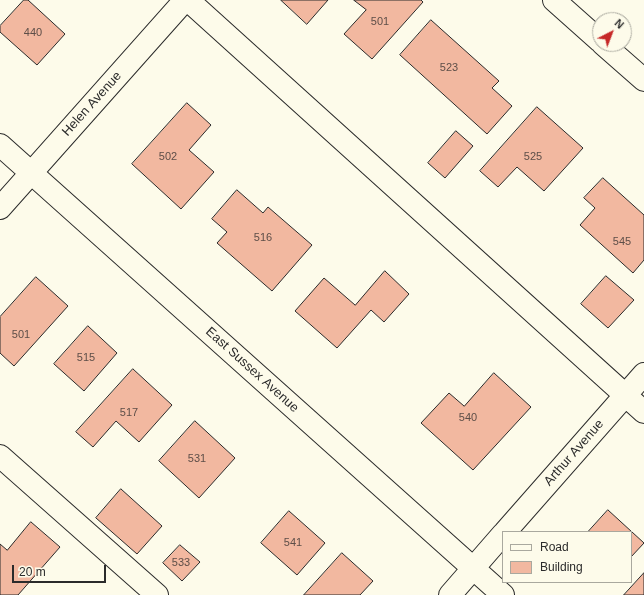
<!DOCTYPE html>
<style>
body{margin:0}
#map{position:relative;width:644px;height:595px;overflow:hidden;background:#fdfbea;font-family:Arial,sans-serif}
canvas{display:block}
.legend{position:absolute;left:502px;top:531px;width:130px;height:52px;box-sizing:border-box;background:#fdfbea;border:1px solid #a9a89e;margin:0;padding:5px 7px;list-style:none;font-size:12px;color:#2b2b2b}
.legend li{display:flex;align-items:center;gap:8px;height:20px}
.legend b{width:20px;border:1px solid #a9a89e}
.north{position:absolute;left:592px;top:12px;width:40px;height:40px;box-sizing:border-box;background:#fdfbea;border:1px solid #a9a89e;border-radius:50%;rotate:42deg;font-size:11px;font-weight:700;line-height:16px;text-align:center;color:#2b2b2b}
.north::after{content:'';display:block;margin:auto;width:14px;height:18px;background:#c62828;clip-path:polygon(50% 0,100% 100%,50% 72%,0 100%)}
.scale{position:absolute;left:12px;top:565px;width:94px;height:18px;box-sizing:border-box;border:2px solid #2b2b2b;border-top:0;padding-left:5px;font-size:12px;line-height:14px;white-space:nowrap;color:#2b2b2b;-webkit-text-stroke:3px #fdfbea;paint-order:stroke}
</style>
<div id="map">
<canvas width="644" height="595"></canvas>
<ul class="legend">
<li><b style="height:5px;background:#fdfbea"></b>Road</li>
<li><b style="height:11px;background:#f2b8a0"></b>Building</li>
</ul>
<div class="north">N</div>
<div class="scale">20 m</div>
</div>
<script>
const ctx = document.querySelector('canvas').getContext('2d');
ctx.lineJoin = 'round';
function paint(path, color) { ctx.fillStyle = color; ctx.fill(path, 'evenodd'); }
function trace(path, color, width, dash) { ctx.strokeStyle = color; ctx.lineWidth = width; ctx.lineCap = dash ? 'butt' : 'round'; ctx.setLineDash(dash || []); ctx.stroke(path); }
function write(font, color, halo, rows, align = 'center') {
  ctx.font = font + ' Arial,sans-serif'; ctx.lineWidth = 3; ctx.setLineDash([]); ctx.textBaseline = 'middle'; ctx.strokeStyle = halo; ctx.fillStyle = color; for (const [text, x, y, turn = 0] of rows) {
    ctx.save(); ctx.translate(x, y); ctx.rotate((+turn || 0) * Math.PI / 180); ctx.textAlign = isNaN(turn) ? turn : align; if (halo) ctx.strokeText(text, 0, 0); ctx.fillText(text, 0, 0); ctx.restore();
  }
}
const building = new Path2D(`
 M24,0h4l37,34 -28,31 -37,-33v-6z
 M281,0h47l-21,24z
 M354,0h67l2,2 -51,57 -28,-25 22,-24z
 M431,20l68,61 -7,7 20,18 -25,28 -87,-79z
 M187,103l24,22 -22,25 25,22 -33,37 -49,-45z
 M537,107l46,41 -39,43 -27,-24 -19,20 -18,-16z
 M456,131l17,15 -28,32 -17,-15z
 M603,178l41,37v45l-11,13 -53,-48 15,-17 -11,-10z
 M237,190l26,23 5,-6 44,38 -40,46 -55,-48 10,-11 -15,-13z
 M385,271l24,23 -25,28 -13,-12 -34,38 -42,-37 29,-33 31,27z
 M606,276l28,24 -26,28 -27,-24z
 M36,277l32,29 -54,60 -14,-13v-36z
 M88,326l29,27 -33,38 -30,-27z
 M133,369l39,36 -33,37 -23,-21 -23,26 -17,-15z
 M494,373l37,34 -58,63 -52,-47 28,-30 15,13z
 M195,421l40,37 -36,40 -40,-37z
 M121,489l41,37 -25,28 -41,-36z
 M608,510l36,33 -13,14v-25h-43z
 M289,511l36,32 -28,32 -36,-32z
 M31,522l29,25 -42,48h-18v-51l7,6z
 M180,545l20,17 -18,19 -19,-18z
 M342,553l31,28 -13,14h-56z
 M644,573v22h-20z`);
paint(building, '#f2b8a0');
trace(building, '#2b2b2b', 1);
const minor = new Path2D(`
 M188,0l456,412
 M554,0l46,41
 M603,44l41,36
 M0,145l503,450
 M0,208l185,-208
 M0,456l157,139
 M505,532l139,-158
 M450,595l53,-61`);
trace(minor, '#2b2b2b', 24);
trace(minor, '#fdfbea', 22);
write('11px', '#5d4e48', null, [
 ["501",380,22],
 ["440",33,33],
 ["523",449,68],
 ["502",168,157],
 ["525",533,157],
 ["516",263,238],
 ["545",622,242],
 ["501",21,335],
 ["515",86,358],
 ["517",129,413],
 ["540",468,418],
 ["531",197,459],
 ["541",293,543],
 ["533",181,563]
]);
write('13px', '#2b2b2b', '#fdfbea', [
 ["Helen Avenue",92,104,-48],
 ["East Sussex Avenue",252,370,42],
 ["Arthur Avenue",574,453,-49]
]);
</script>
